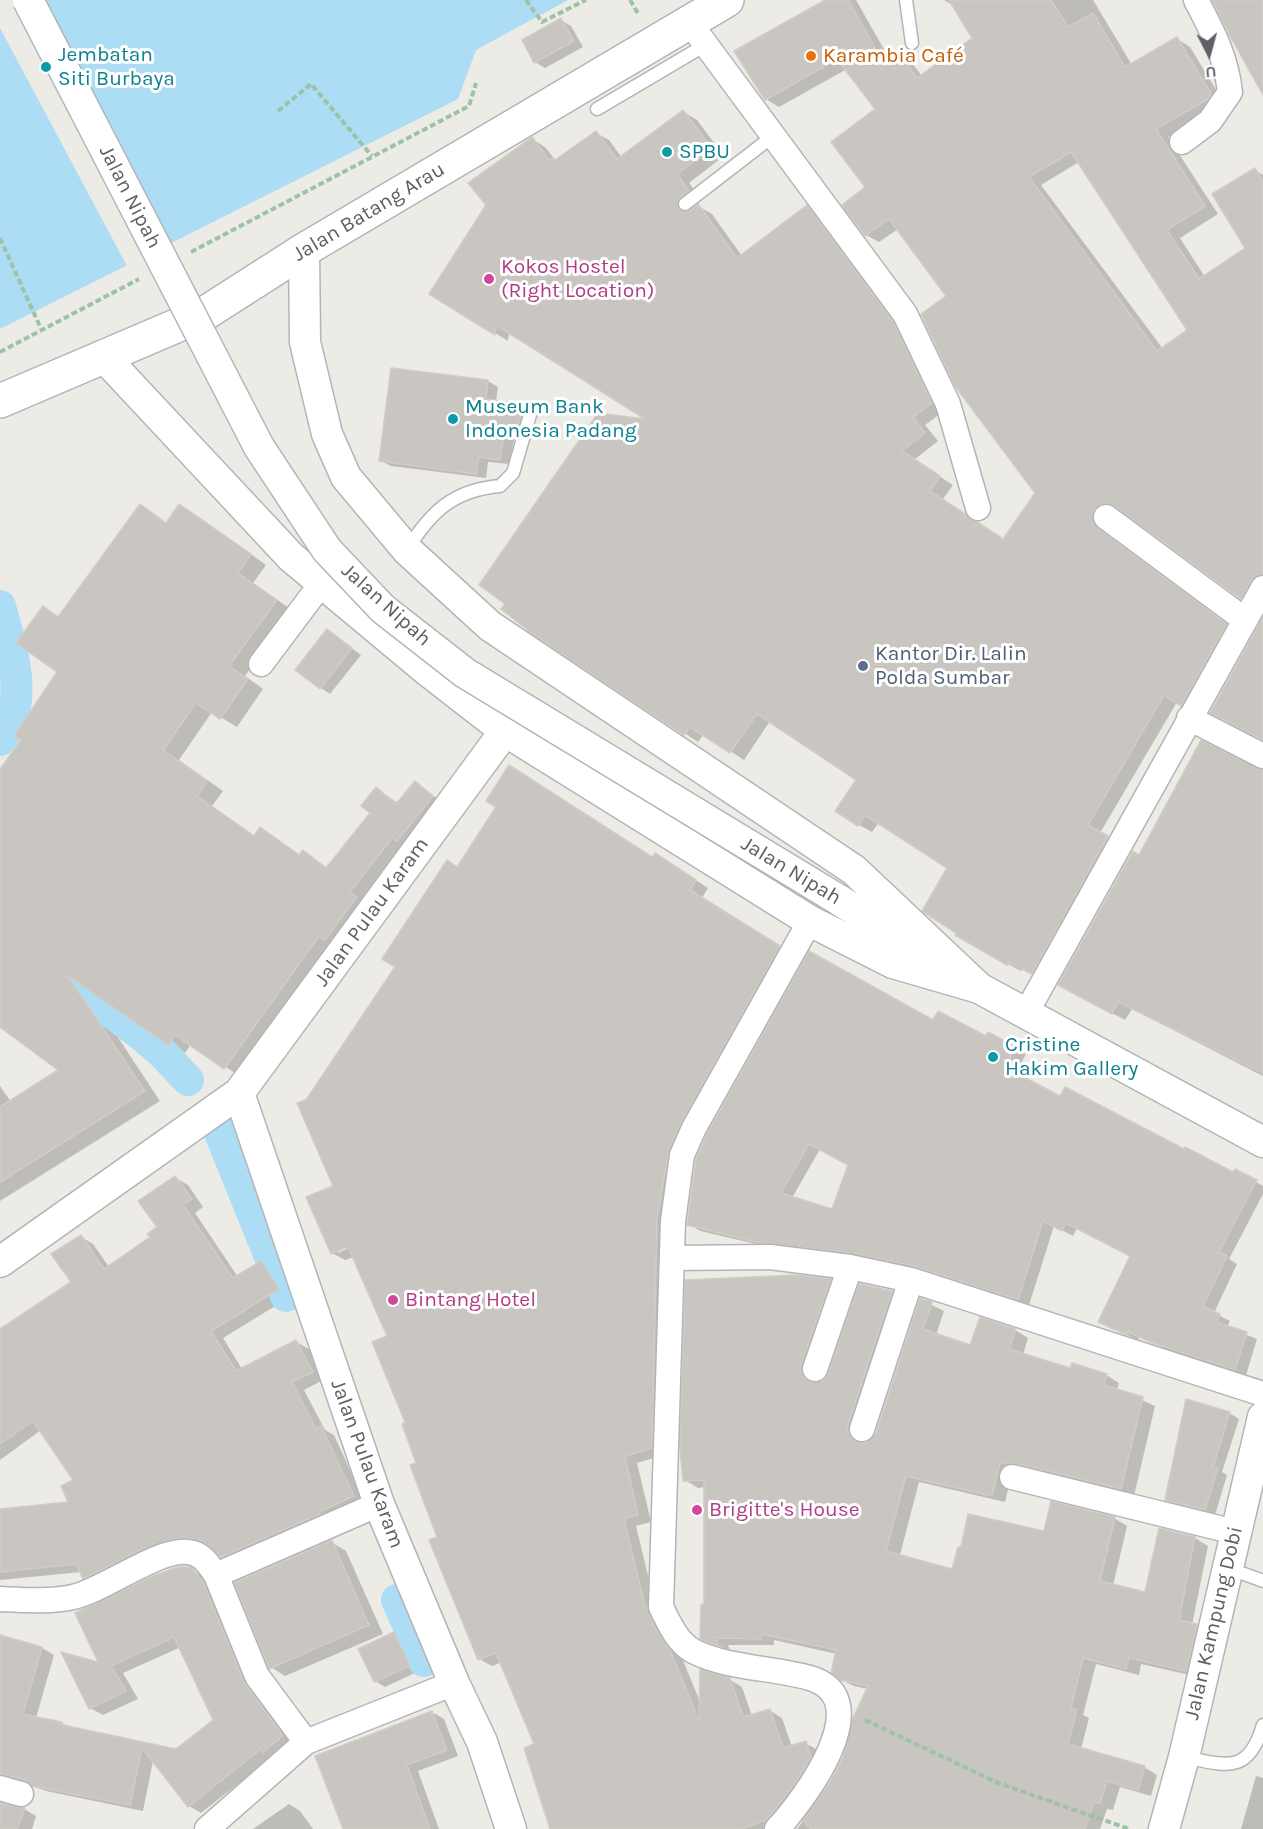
<!DOCTYPE html>
<meta charset="utf-8">
<style>
body{margin:0}
#map{position:relative;width:1263px;height:1829px;overflow:hidden;background:#edebe5;font-family:Karla,sans-serif}
canvas{display:block}
.north{position:absolute;left:1179px;top:24px;width:60px;height:60px;-webkit-text-stroke:4px #fff;paint-order:stroke;rotate:174deg;font-size:16px;font-weight:700;line-height:24px;text-align:center;color:#5d6064}
.north::after{content:'';display:block;margin:auto;width:21px;height:27px;background:#5d6064;clip-path:polygon(50% 0,100% 100%,50% 72%,0 100%)}
</style>
<div id="map">
<canvas width="1263" height="1829"></canvas>
<div class="north">U</div>
</div>
<script>
const ctx = document.querySelector('canvas').getContext('2d');
ctx.lineJoin = 'round';
function paint(path, color) { ctx.fillStyle = color; ctx.fill(path, 'evenodd'); }
function trace(path, color, width, dash) { ctx.strokeStyle = color; ctx.lineWidth = width; ctx.lineCap = dash ? 'butt' : 'round'; ctx.setLineDash(dash || []); ctx.stroke(path); }
function write(font, color, halo, rows, align = 'center') {
  ctx.font = font + ' Karla,sans-serif'; ctx.lineWidth = 6; ctx.setLineDash([]); ctx.textBaseline = 'middle'; ctx.strokeStyle = halo; ctx.fillStyle = color; for (const [text, x, y, turn = 0] of rows) {
    ctx.save(); ctx.translate(x, y); ctx.rotate((+turn || 0) * Math.PI / 180); ctx.textAlign = isNaN(turn) ? turn : align; if (halo) ctx.strokeText(text, 0, 0); ctx.fillText(text, 0, 0); ctx.restore();
  }
}
paint(new Path2D(`
 M0,0h568l-92,50 -18,49 -458,230z`), '#addcf5');
paint(new Path2D(`
 M0,0h41l128,247 -41,21 -128,-240z`), '#edebe5');
paint(new Path2D(`
 M828,0h28l34,60 8,-5 13,7 11,14 52,-37 -22,-34 -8,-5h149l39,65 45,-26 13,8 34,56 -56,34 50,77 -38,24 25,39 42,-28 8,-79 8,5v417l-8,13 -129,-93 -11,-1 -9,20 5,7 128,95 -44,79 -18,-10 -77,131 21,12 -76,135 -22,-12 -2,3 -51,-28 -21,-76 -70,-45 -7,10 -13,-7 -1,-45 -88,-59 -26,39 -40,-26 -6,8 -162,-108 116,-213 -143,-89 -1,9 -77,-48 101,-154 13,8 11,14 40,-28 13,7 13,18 61,-46 14,8 27,36 -35,27 12,16 -13,11 10,-4 14,8 30,42 65,-49 13,8 86,116 38,80 -19,14 13,16 -24,19 39,25 -10,14 61,41 33,-47 -89,-197 -50,-67 -19,13 -13,-7 1,-48 10,-78 -30,-40 -68,38 -13,-8zM1079,162l110,168 -26,19 -122,-164z
 M561,20l10,6 12,21 -38,21 -10,-6z
 M393,370l95,11 10,6 -2,15 27,3 10,6 -8,30 -11,-1 -4,24 -22,-2 -2,16 -95,-12 -10,-5z
 M140,506l27,18 13,-18 16,9 70,50 -13,18 39,27 -47,66 18,13 -26,38 -25,-15 -33,48 44,31 -11,15 43,30 6,-7 39,26 3,-3 25,16 44,-55 4,-24 22,14 17,-20 33,23 -207,271 -50,-33 -6,9 -16,-9 -87,-61 78,118 -160,100v-115l11,16 50,-32 -61,-45v-253l23,-32 36,-69 -16,-63 17,10z
 M328,631l33,24 -31,39 -9,-6z
 M1263,771v305l-131,-67 -7,11 -52,-27 67,-136z
 M653,858l15,5 40,25 -6,10 90,56 -112,206 -16,295 -27,8 14,59 -15,4 21,87 25,45 19,46 28,-25 13,8 10,29 17,-6 13,8 10,29 13,-4 13,7 -40,79h-227l-15,-84 -34,-83 -10,4 -13,-7 -41,-121 -31,-115 -18,-86 -35,-80 -9,3 -13,-7 3,-67 -28,-85 90,-134 61,-99zM355,1245l-17,8v-4z
 M934,1022l53,16 2,-4 37,20 -11,20 45,24 174,76 2,-3 27,15v8l-34,65 8,5 -23,49 16,8 -3,6 30,12 -11,36 -80,-26 -27,-12 -1,3 -27,-13 21,-71 -55,-28 -4,8 -19,-10 -25,79 -103,-34 -62,-13 -91,-10 -73,-17 -11,-7zM820,1149l30,16 -17,46 -41,-13z
 M176,1178l12,7 15,22 -8,6 43,64 23,-14 13,7 16,27 -67,41 19,31 54,-27 13,7 16,30 -21,11 21,40 9,5 31,68 -130,61 -25,-18 -22,-1 -92,40 -12,-7 -3,-6 -81,8v-70l70,-7 6,-22 -35,-51 -41,30v-129l73,-48 8,-46 12,7 16,23 43,-29 7,-10z
 M830,1280l13,8 -29,85 3,12 13,-10 30,-90 32,7 13,7 -44,133 2,11 9,-2 5,-7 44,-134 23,11 -8,24 35,12 44,-17 13,8 -5,17 48,14 35,6 13,8 -2,6 38,17 -21,90 -121,-26 -8,32 -86,-20 -19,73 53,16 93,-38 68,-15 13,8 -14,60 33,8 14,-64 35,8 13,8 -16,79 17,8 -10,44 -58,-13 -2,11 -43,-11 -13,51 6,3 -8,31 63,18 13,8 -6,21 -31,-9 -7,23 -6,-1 -7,20h-303l34,-47 14,-26 23,-67 -14,-3 -14,-7 -3,-25 -63,-14v5h-46l2,6 -28,-13 4,-31 -1,-120 -7,1 -13,-8z
 M1229,1413l10,6 -17,53 5,3 -12,40 -39,-10 -10,-6z
 M331,1542l15,9 37,83 -98,42 -14,-9z
 M189,1568l13,8 14,15 79,152 -22,13 -72,57 -12,-7 -36,-45 -10,50 -97,-20 -28,-10 -18,12v-158l42,13 12,7 -18,63 26,5 9,5 105,22 39,-30 -34,-73 -58,26 15,26 -35,16 -13,-7 10,-44z
 M394,1634l10,6 15,31 -34,16 -10,-6z
 M432,1712l12,7 14,37 -40,15 21,58h-94z
 M1256,1776l7,2v51h-22z
 M0,1802l24,7 12,7 -4,13h-32z
 M289,1804l11,7 13,18h-60z`), '#0003');
trace(new Path2D(`
 M0,606c11,42 31,97 0,134
 M0,932c50,39 104,71 152,112 13,10 24,24 36,36
 M216,1123l70,173
 M397,1600l27,61`), '#addcf5', 32);
const building = new Path2D(`
 M825,0h23l36,63 14,-10 19,25 55,-40 -23,-38h102l17,27 25,-14 32,54 52,-30 34,57 -3,5 -52,30 49,77 -38,24 32,49 46,-31 -33,-54 43,-26 8,14v392l-12,7 -10,18 -127,-93 -13,-2 -7,5 -1,13 5,6 129,96 -46,82 -17,-11 -76,130 20,11 -76,138 -23,-12 -2,3 -52,-30 1,-2 -34,-22 25,-43 -82,-53 -7,11 -23,-15 21,-31 -99,-66 -27,39 -40,-26 -6,8 -149,-99 -34,-27 4,-5 -26,-19 119,-172 47,6 -149,-94 -1,10 -66,-41 57,-89 -18,-22 64,-46 17,23 4,-2 2,2 41,-29 21,28 66,-49 29,38 -35,26 12,17 -11,9 1,9 8,3 11,-8 39,54 70,-53 86,116 39,82 -19,14 12,16 -23,18 38,25 -10,15 73,48 32,-46 -80,-107 -34,-72 25,-18 -57,-77 -24,17 -23,-31 23,-18 -34,-45 44,-33 -38,-50 -72,41 -31,-49zM1071,152l116,178 -30,21 -128,-174z
 M1212,0h51v95l-33,-59z
 M561,18l13,23 -40,22 -12,-23z
 M391,368l97,12 -2,19 38,5 -9,32 -11,-1 -4,25 -21,-3 -3,17 -97,-13z
 M140,504l26,19 13,-19 72,50 -13,19 39,27 -48,66 19,13 -28,40 -24,-16 -33,47 44,31 -10,15 57,40 6,-9 39,28 4,-5 23,18 44,-55 -9,-7 15,-19 20,17 19,-23 18,15 -36,45 -4,-4 -43,55 7,5 -32,43 -6,-4 -95,133 -49,-34 -7,10 -101,-70 78,116 -145,91v-75l58,-37 -58,-43v-258l21,-29 -7,-4 43,-64 -41,-29 27,-37 15,11z
 M1263,617v123l-53,-27z
 M327,629l25,19 -32,41 -25,-19z
 M1201,740l62,30v303l-145,-71 -6,12 -54,-29 75,-134 6,4z
 M509,765l143,92 3,-4 41,27 -6,10 90,56 -98,175 -13,29 -12,68 -5,230 -27,8 13,59 -14,4 21,87 2,-1 7,21 16,24 29,71 1,-52 30,9 13,39 27,-8 13,39 23,-7 5,16 -19,31 -26,32 -25,9h-191l-26,-81 10,-4 -38,-91 -18,7 -49,-120 8,-3 -27,-72 6,-2 -14,-39 3,-2 -33,-80 15,-6 -39,-89 -17,7 -25,-57 27,-11 -36,-83 9,-3 89,-133 -13,-8 65,-99 10,7 39,-60 -10,-6z
 M809,951l124,69 5,-9 48,25 2,-4 28,15 -11,20 55,29 5,-9 119,62 1,-2 48,25 2,-3 22,11 -38,72 8,4 -24,50 17,8 -4,8 31,10 -12,38 -82,-27 -25,-11 -1,3 -29,-13 32,-66 -64,-33 -4,8 -19,-10 -25,79 -104,-34 -62,-13 -92,-10 -73,-18 9,-66 11,-25zM809,1144l39,21 -16,44 -51,-16z
 M175,1176l17,23 -9,6 50,73 28,-17 18,28 -68,42 25,40 60,-31 17,32 -21,10 24,47 5,-3 33,70 -35,16 1,2 -99,43 -18,-16 -13,-3 -16,1 -33,11 -58,29 -7,-15 -76,8v-63l68,-7 -7,-16 12,-6 -40,-59 -33,23v-115l71,-47 -20,-28 30,-19 23,34 46,-32 -3,-3 10,-7 -19,-26z
 M796,1275l35,4 -30,86 3,13 7,5 13,-3 4,-6 31,-90 33,7 -44,134v7l9,10 8,1 11,-10 44,-135 12,4 -9,27 47,16 10,-28 36,12 -7,20 61,19 2,-5 35,11 -3,11 39,12 -22,92 -106,-26h-15l-8,33 -86,-20 -20,75 66,18 6,-22h3l7,-33 76,17 7,-30 64,16 -15,64 45,11 14,-64 36,9 -16,83 18,4 -11,47 -57,-13 -3,11 -43,-11 -12,50 6,2 -9,34 77,22 -7,24 -31,-9 -7,23 -6,-2 -9,27h-274l-8,-9 27,-38 13,-25 9,-37 16,-34 -28,-6 -9,-6 5,-24 -75,-16v5l-45,-1 2,8 -18,-7 1,-35 3,1v-125l-21,1 -3,-33 5,-168z
 M1186,1399l44,13 -17,55 5,1 -13,42 -40,-10z
 M332,1540l37,85 -100,44 -35,-86z
 M178,1567h13l12,15 41,100 39,54 -20,16 -2,-3 -73,58 -46,-59 -12,57 -98,-19 -7,-6 -25,-6v-139l42,12 -19,67 39,8 -4,2 118,25 37,-29 -39,-83 -63,29 15,25 -37,18 -28,-57 37,10 -23,-49 77,-37z
 M394,1632l16,34 -36,16 -16,-33z
 M432,1711l15,39 -40,15 23,64h-87l-28,-73z
 M0,1803l25,5 -8,21h-17z`);
paint(building, '#c9c6c2');
trace(building, '#d1ccc4', 1.5);
const service = new Path2D(`
 M906,0l6,43
 M597,109l110,-65
 M685,204l88,-68
 M407,550c24,-39 47,-60 93,-64l13,-13 19,-65
 M1228,1568l35,13
 M1185,1757c42,9 64,17 78,-32`);
const minor = new Path2D(`
 M689,22l216,292 43,90 30,104
 M1182,142l28,-21 20,-29c-4,-36 -18,-61 -34,-92
 M1106,517l139,103
 M261,664l60,-80
 M1189,718l74,38
 M1026,1013l237,-425
 M674,1258l96,-1 80,10 61,13 352,114
 M815,1369l35,-102
 M862,1429l49,-149
 M1012,1477l223,55
 M216,1575l41,101 49,66
 M0,1599c24,1 50,3 73,-2 34,-8 83,-48 115,-45 14,1 21,13 28,23l163,-71
 M0,1788l21,6
 M207,1829l99,-87 148,-59
 M777,1829c27,-29 103,-130 33,-151 -38,-11 -81,-9 -117,-27 -16,-9 -24,-28 -32,-44l12,-386 9,-66 12,-27 116,-207`);
const tertiary = new Path2D(`
 M304,250l1,92 22,92 19,43 61,73 83,76 364,244 123,116
 M104,357l187,200 138,115 76,59 305,190 83,42 86,25
 M839,900l140,88 284,154
 M239,1093l140,411 75,179 28,59 29,87
 M0,1262l239,-169 266,-362
 M1164,1829l20,-72 79,-340`);
const secondary = new Path2D(`
 M0,401l204,-87 100,-64 423,-250`);
trace(service, '#b2b5b8', 15);
trace(minor, '#b2b5b8', 27);
trace(tertiary, '#b2b5b8', 33);
trace(secondary, '#b1b4b8', 36);
trace(new Path2D(`
 M526,0l16,22 44,-22
 M630,0l9,15
 M278,111l33,-27 61,72
 M0,238l42,93
 M191,252l278,-146 7,-23
 M0,352l139,-73
 M865,1720l133,63 131,46`), '#9ec2a5', 4, [6, 3]);
trace(service, '#fff', 12);
trace(minor, '#fff', 24);
trace(tertiary, '#fff', 30);
trace(secondary, '#fff', 33);
const tertiaryBridge = new Path2D(`
 M28,0l231,447 68,103 56,59 82,64 374,227`);
trace(tertiaryBridge, '#b2b5b8', 33, []);
trace(tertiaryBridge, '#fff', 30);
for (const [x, y, r, color] of [
 [811,56,6,"#e8710a"],
 [46,67,6,"#0f9aa8"],
 [667,152,6,"#0f9aa8"],
 [489,279,6,"#d1479c"],
 [453,419,6,"#0f9aa8"],
 [863,666,6,"#5c6f8a"],
 [993,1057,6,"#0f9aa8"],
 [393,1300,6,"#d1479c"],
 [697,1510,6,"#d1479c"]
]) { const dot = new Path2D(); dot.arc(x, y, r, 0, 2 * Math.PI); ctx.fillStyle = color; ctx.fill(dot); trace(dot, '#fff', 2); }
write('21px', '#0d838f', '#fff', [
 ["Jembatan",58,55],
 ["Siti Burbaya",58,79],
 ["SPBU",679,152],
 ["Museum Bank",465,407],
 ["Indonesia Padang",465,431],
 ["Cristine",1005,1045],
 ["Hakim Gallery",1005,1069]
], 'left');
write('21px', '#c56008', '#fff', [
 ["Karambia Café",823,56]
], 'left');
write('21px', '#5d6064', '#fff', [
 ["Jalan Nipah",130,197,63],
 ["Jalan Batang Arau",369,212,-31],
 ["Jalan Nipah",386,605,42],
 ["Jalan Nipah",791,871,31],
 ["Jalan Pulau Karam",372,912,-54],
 ["Jalan Pulau Karam",367,1464,70],
 ["Jalan Kampung Dobi",1214,1623,-77]
]);
write('21px', '#b23c85', '#fff', [
 ["Kokos Hostel",501,267],
 ["(Right Location)",501,291],
 ["Bintang Hotel",405,1300],
 ["Brigitte's House",709,1510]
], 'left');
write('21px', '#4e5e75', '#fff', [
 ["Kantor Dir. Lalin",875,654],
 ["Polda Sumbar",875,678]
], 'left');
</script>
